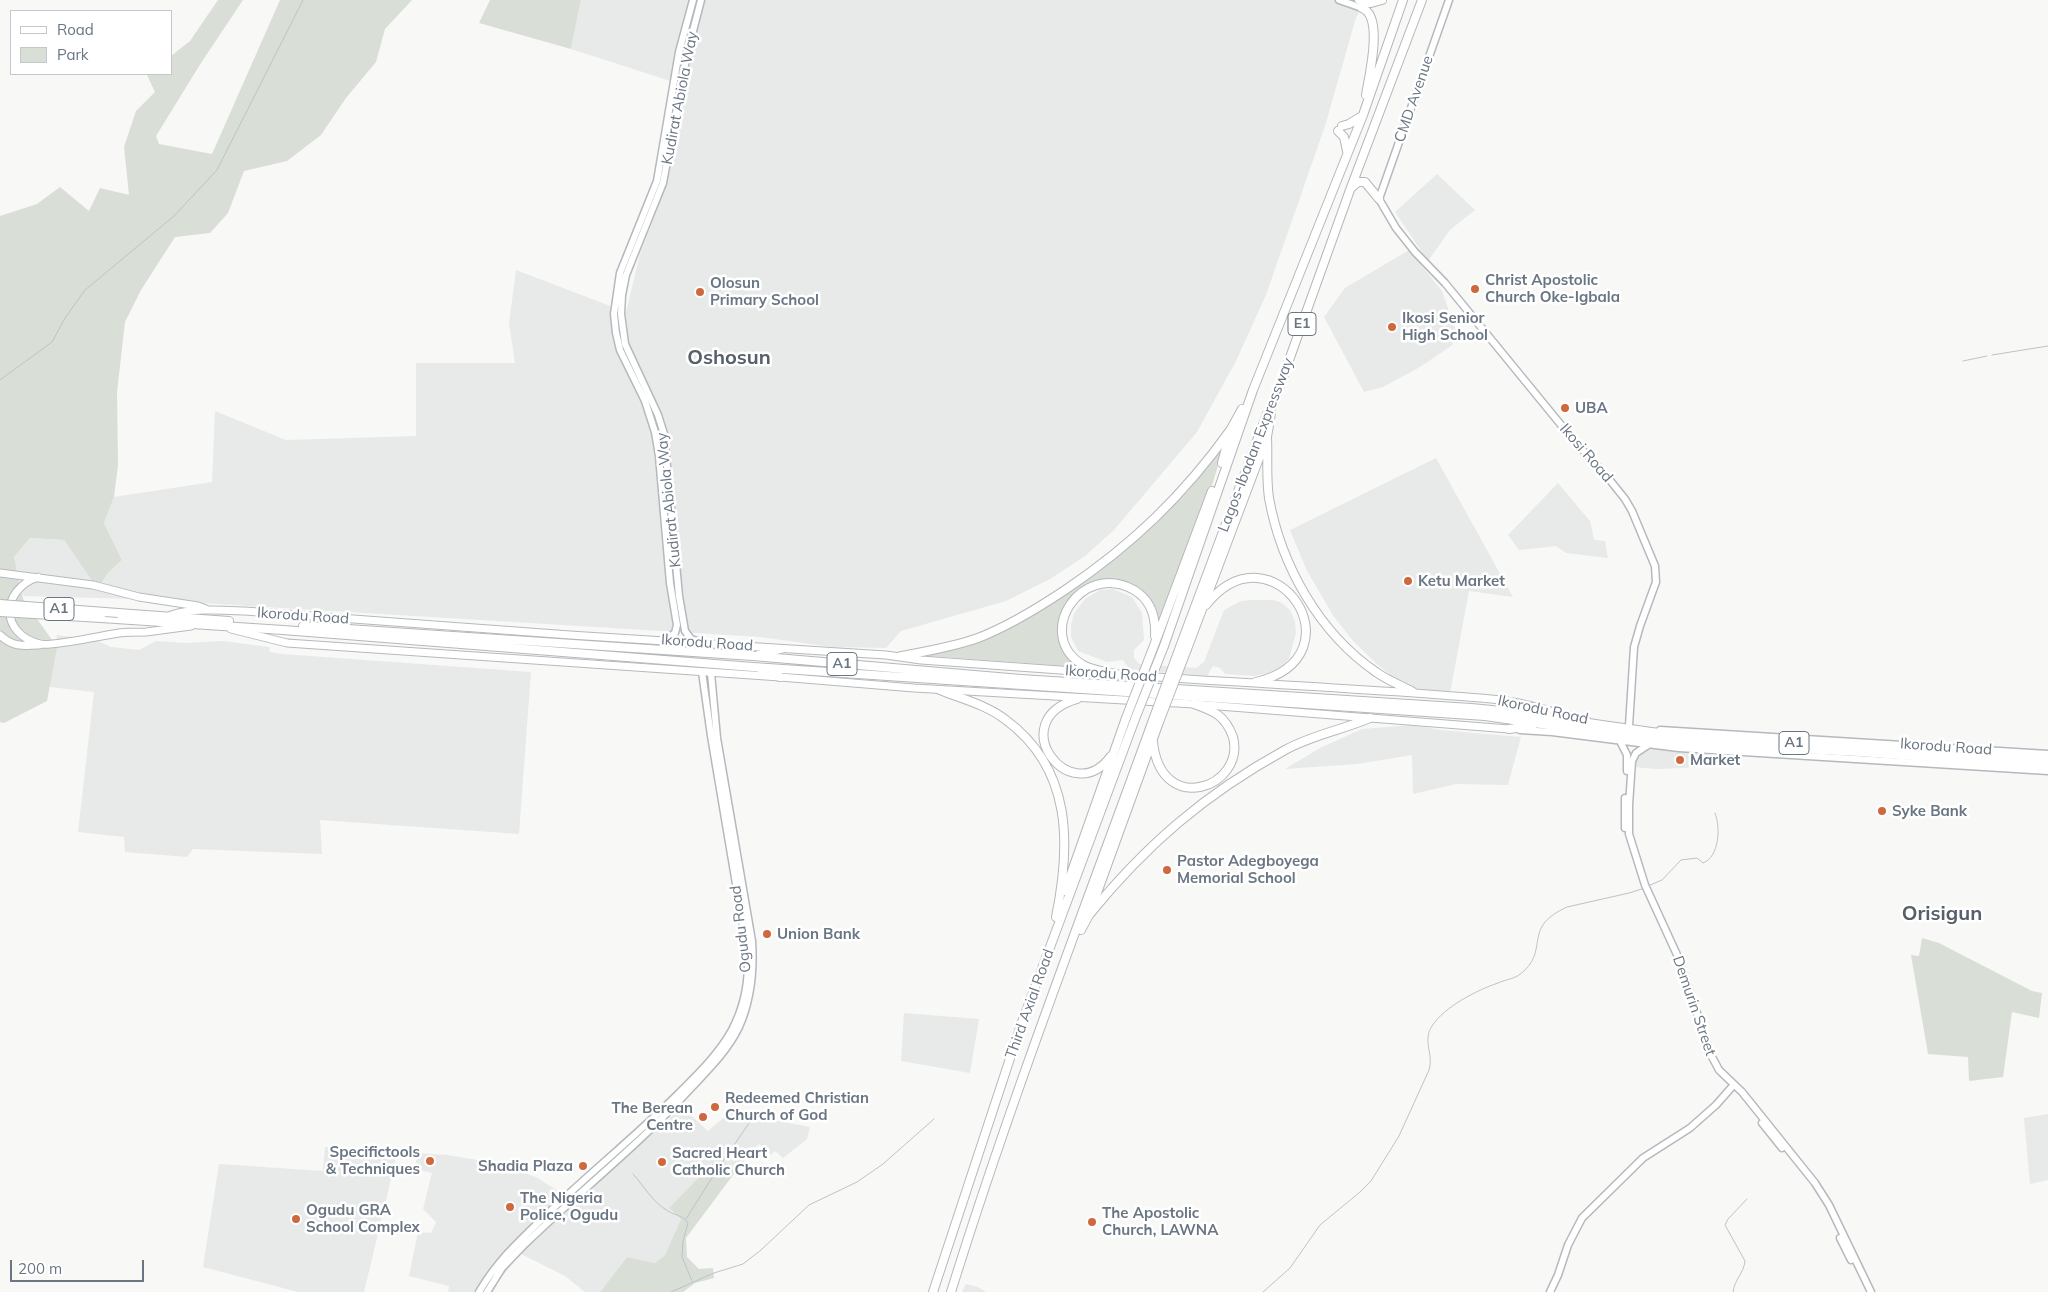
<!DOCTYPE html>
<style>
body{margin:0}
#map{position:relative;width:2048px;height:1292px;overflow:hidden;background:#f8f8f6;font-family:Mulish,sans-serif}
canvas{display:block}
.legend{position:absolute;left:10px;top:10px;width:162px;height:65px;box-sizing:border-box;background:#fff;border:1px solid #c3c8cd;margin:0;padding:6px 9px;list-style:none;font-size:15px;color:#6a7683}
.legend li{display:flex;align-items:center;gap:10px;height:25px}
.legend b{width:25px;border:1px solid #c3c8cd}
.scale{position:absolute;left:10px;top:1260px;width:134px;height:22px;box-sizing:border-box;border:2px solid #6a7683;border-top:0;padding-left:6px;font-size:15px;line-height:18px;white-space:nowrap;color:#6a7683;-webkit-text-stroke:4px #fff;paint-order:stroke}
</style>
<div id="map">
<canvas width="2048" height="1292"></canvas>
<ul class="legend">
<li><b style="height:6px;background:#fff"></b>Road</li>
<li><b style="height:14px;background:#d9ded7"></b>Park</li>
</ul>
<div class="scale">200 m</div>
</div>
<script>
const ctx = document.querySelector('canvas').getContext('2d');
ctx.lineJoin = 'round';
function paint(path, color) { ctx.fillStyle = color; ctx.fill(path, 'evenodd'); }
function trace(path, color, width, dash) { ctx.strokeStyle = color; ctx.lineWidth = width; ctx.lineCap = dash ? 'butt' : 'round'; ctx.setLineDash(dash || []); ctx.stroke(path); }
function write(font, color, halo, rows, align = 'center') {
  ctx.font = font + ' Mulish,sans-serif'; ctx.lineWidth = 5; ctx.setLineDash([]); ctx.textBaseline = 'middle'; ctx.strokeStyle = halo; ctx.fillStyle = color; for (const [text, x, y, turn = 0] of rows) {
    ctx.save(); ctx.translate(x, y); ctx.rotate((+turn || 0) * Math.PI / 180); ctx.textAlign = isNaN(turn) ? turn : align; if (halo) ctx.strokeText(text, 0, 0); ctx.fillText(text, 0, 0); ctx.restore();
  }
}
paint(new Path2D(`
 M581,0h783l-9,21 -30,105 -59,169 -30,66 -39,71 -83,98 -29,26 -35,23 -44,22 -105,30 -15,17 -54,-1 -72,-10 -626,-38 -111,-3 -9,-39 16,-19 34,2 35,49 9,-16 14,-13 -18,-37 10,-26 98,-15 3,-71 71,29 130,-4v-73h99l-6,-40 7,-53 110,42 14,-58 18,-46 28,-122 -115,-37z
 M1437,174l38,36 -25,20 -22,31 -33,-49z
 M1409,250l33,41 16,46 -7,9 -31,21 -37,20 -19,5 -40,-75 21,-29z
 M1436,458l77,139 -44,-6 -19,102 -44,-6 -27,-21 -25,-24 -20,-25 -27,-46 -17,-41z
 M1558,483l32,38 4,19 11,1 3,17 -42,-5 -10,-7 -37,4 -11,-15z
 M1113,589l19,8 10,16 2,27 -10,10v8l5,6 57,4 8,-6 20,-52 17,-9 11,-1h21l9,3 8,7 5,11 1,12 -7,26 -7,8 -11,5 -16,4 -30,-2 -5,-6 -7,-2 -6,10 -78,-7 -6,-9 -16,2 -29,-11 -7,-14v-12l3,-12 11,-14 15,-9z
 M57,635l39,5 15,7 28,3 17,-9 30,2 37,-2 46,6 1,5 12,2 249,18 -12,162 -199,-14 2,34 -129,-5 -6,8 -62,-5 -1,-15 -46,-5 16,-140 -45,-5z
 M1412,725l29,5 80,7 -13,48 -52,-1 -43,10 -1,-39 -54,9 -73,5 35,-21 42,-19z
 M1636,746l91,8 -2,12 -68,3 -24,-2z
 M904,1013l75,6 -9,54 -69,-12z
 M682,1107l26,24 27,-23 27,10 48,9 -3,12 -24,19 -8,-7 -4,4 -12,-11 -23,27 -18,-12 -49,49 12,11 -16,36 -10,8 -28,-6 -27,35h-15l-20,-16 -44,-22 -21,25 -7,13h-45l1,-6 -40,-10 9,-44 13,1 5,-11 -13,-13 9,-36 -17,-4 2,-16 30,2 49,8 40,14 39,25z
 M2048,1114v66l-18,4 -6,-66z
 M325,1147l72,7 -33,138h-66l-95,-25 16,-103 104,7z
 M966,1284l12,3 8,5h-24z`), '#e8eae9');
paint(new Path2D(`
 M218,0h25l-42,63 -45,73 3,8 53,10 68,-154h132l-27,29 -9,33 -30,36 -25,37 -34,26 -43,10 -16,42 -18,20 -35,4 -34,53 -16,32 -8,70 1,73 -4,32 -10,26 18,37 -14,13 -10,16 -34,-49 -34,-2 -16,19 9,42 34,48 -10,54 -43,22 -4,-1v-506l37,-12 23,-17 29,24 11,-23 29,7 -5,-48 12,-36 19,-19 -8,-17 24,-1v-18l19,-15z
 M490,0h91l-10,49 -92,-26z
 M1221,447l2,2 -22,73 -20,54 -16,28 -5,20c-3,-7 -4,-16 -8,-22 -23,-36 -79,-27 -91,14 -1,5 -3,13 -1,18 4,12 14,23 20,33l-150,-11v-2l52,-13 24,-11 86,-54 35,-27 45,-42 16,-16z
 M1922,938l17,5 93,48 10,2 -3,25 -27,-6 -9,65 -34,4 -1,-24 -40,-3 -17,-99 8,1z
 M718,1158l18,13 -50,67 1,19 12,12 14,-1 1,10 -19,5 -12,9h-83l27,-35 28,6 10,-8 16,-36 -12,-11z`), '#d9ded7');
trace(new Path2D(`
 M1992,355l56,-9
 M1963,361l24,-5
 M0,380l52,-38 13,-24 20,-28 89,-74 43,-46 86,-170
 M1648,886l14,-6 19,-20 16,-2 6,5c16,-6 18,-35 12,-50
 M633,1174c12,13 19,28 35,37 6,4 16,5 20,12l-5,18 -1,16 10,24
 M686,1219l29,-46 41,-60
 M671,1292l43,-19 29,-9 18,-14 48,-45 48,-23 26,-18 51,-45
 M1263,1292l27,-24 30,-43 40,-33 11,-11 28,-45 30,-66c5,-16 -7,-29 3,-44 12,-19 45,-36 66,-43 11,-5 17,-3 27,-13 23,-23 -2,-43 42,-63l62,-14 16,-5
 M1733,1292c1,-12 11,-19 12,-31l-20,-36 3,-6 19,-20`), '#bbc4c8', 1);
const secondary = new Path2D(`
 M1339,0l23,8
 M1358,0l7,3
 M1449,0l-70,199 17,29 19,24 30,31 130,159 30,32 20,25 7,12 23,55 1,16 -16,44 -6,21 -5,79
 M665,640l10,-7 2,-8 -7,-42 -11,-127 -4,-24 -10,-31 -25,-51 -4,-17 -2,-19 6,-41 37,-92 22,-129 14,-52
 M700,642l-9,-3 -6,-8 -6,-35 -15,-162 -6,-19 -33,-71 -4,-30 1,-19 4,-20 37,-92 24,-129 14,-54
 M1513,702c25,4 48,13 73,17
 M1520,730l32,2 127,16 369,23
 M1660,730l388,24
 M1620,741l7,14v16
 M1648,745l-12,8 -4,8 -3,44v29l16,51 33,72 33,98 8,15 23,22 73,91 14,22 42,87
 M1625,798v30
 M1762,1123l20,25
 M1840,1238l11,22
 M479,1292c18,-30 37,-48 62,-72 44,-43 93,-82 137,-126 19,-19 41,-40 54,-64 13,-25 18,-53 15,-81l-36,-213 -9,-64
 M487,1292l15,-24 23,-24c55,-53 115,-100 167,-157 17,-18 36,-37 47,-60 12,-27 15,-56 13,-86l-35,-203 -6,-65
 M1550,1292l8,-17 10,-30 14,-27 61,-60 47,-30 26,-23 15,-17`);
const primary = new Path2D(`
 M0,573l93,12 46,12 59,9 8,3
 M38,577c-38,13 -38,57 2,67 11,3 64,-9 79,-11 9,-1 18,-1 27,-1 15,-2 30,-4 45,-6
 M171,615c24,-7 49,-5 74,-4l325,24 316,20 35,5 181,13
 M231,629l56,14 493,34 134,11 280,16 315,25
 M0,635c13,12 22,11 39,10
 M1115,674c129,10 259,14 388,26`);
const highway = new Path2D(`
 M1365,3h6l11,-3
 M1362,8c22,8 7,68 4,87
 M1342,126l7,-2 13,-8
 M1338,131l6,6 3,14
 M1351,188l7,-6h7l14,17
 M1267,437c1,20 -1,41 2,61 12,67 50,135 107,174 11,8 24,13 37,20
 M1222,463l9,-34 11,-20
 M1206,605c67,-84 158,51 50,77
 M118,613l111,8
 M101,618l182,12 470,37 732,49 134,19 67,8 174,9 188,14
 M303,626l450,30 268,23 450,29c69,6 137,19 205,27l372,23
 M1155,643l57,-152
 M1164,646l89,-256 110,-275 40,-115
 M1180,647l87,-233 6,-9 77,-215 72,-190
 M1187,649l80,-212 4,-24
 M758,655l23,-6
 M901,656c26,-5 52,-9 77,-18 31,-12 60,-30 87,-48 67,-45 119,-95 166,-161
 M761,670l19,7
 M1120,675c-12,-3 -26,-4 -37,-10 -50,-30 -2,-105 51,-75 17,10 22,27 21,46
 M940,690c22,9 47,15 66,30 66,49 65,124 50,197
 M1077,699c-75,22 -6,112 34,57
 M1503,700l27,11
 M1509,729l23,-3
 M1153,742c8,76 93,45 80,-5 -3,-8 -8,-17 -15,-22 -7,-5 -16,-8 -24,-11
 M1065,891l61,-173
 M1089,915c57,-70 116,-121 196,-165 27,-15 57,-20 85,-32
 M1081,930l8,-15 70,-193
 M933,1292l88,-267 114,-306
 M951,1292c60,-193 133,-382 202,-572`);
trace(secondary, '#b5b9bd', 9);
trace(primary, '#b6b9bd', 9);
trace(highway, '#b5b8bb', 10);
trace(secondary, '#fff', 6);
trace(primary, '#fff', 7);
trace(highway, '#fff', 8);
const highwayBridge = new Path2D(`
 M0,604l118,9
 M0,612l101,6
 M1126,718l29,-75
 M1135,719l29,-73
 M1153,720l27,-73
 M1159,722l28,-73`);
trace(highwayBridge, '#b5b8bb', 10, []);
trace(highwayBridge, '#fff', 8);
for (const [x, y, r, color] of [
 [1475,289,5,"#ce693f"],
 [700,292,5,"#ce693f"],
 [1392,327,5,"#ce693f"],
 [1565,408,5,"#ce693f"],
 [1408,581,5,"#ce693f"],
 [1680,760,5,"#ce693f"],
 [1882,811,5,"#ce693f"],
 [1167,870,5,"#ce693f"],
 [767,934,5,"#ce693f"],
 [715,1107,5,"#ce693f"],
 [703,1117,5,"#ce693f"],
 [430,1161,5,"#ce693f"],
 [662,1162,5,"#ce693f"],
 [583,1166,5,"#ce693f"],
 [510,1207,5,"#ce693f"],
 [296,1219,5,"#ce693f"],
 [1092,1222,5,"#ce693f"]
]) { const dot = new Path2D(); dot.arc(x, y, r, 0, 2 * Math.PI); ctx.fillStyle = color; ctx.fill(dot); trace(dot, '#fff', 2); }
for (const [x, y, w] of [
 [1302,324,28],
 [59,609,30],
 [842,664,30],
 [1794,743,30]
]) { const box = new Path2D(); box.roundRect(x - w / 2, y - 11.5, w, 23, 4); ctx.fillStyle = '#fff'; ctx.fill(box); trace(box, '#6a7683', 1); }
write('bold 14px', '#6a7683', null, [
 ["E1",1302,324],
 ["A1",59,609],
 ["A1",842,664],
 ["A1",1794,743]
]);
write('15px', '#6a7683', '#fff', [
 ["Kudirat Abiola Way",680,98,-79],
 ["CMD Avenue",1414,99,-71],
 ["Lagos-Ibadan Expressway",1256,445,-69],
 ["Ikosi Road",1586,453,49],
 ["Kudirat Abiola Way",669,500,-96],
 ["Ikorodu Road",303,616,4],
 ["Ikorodu Road",707,643,4],
 ["Ikorodu Road",1111,674,4],
 ["Ikorodu Road",1543,710,12],
 ["Ikorodu Road",1946,747,4],
 ["Ogudu Road",741,929,-97],
 ["Third Axial Road",1030,1004,-70],
 ["Demurin Street",1694,1006,71]
]);
write('bold 15px', '#6a7683', '#fff', [
 ["Christ Apostolic",1485,280],
 ["Church Oke-Igbala",1485,297],
 ["Olosun",710,283],
 ["Primary School",710,300],
 ["Ikosi Senior",1402,318],
 ["High School",1402,335],
 ["UBA",1575,408],
 ["Ketu Market",1418,581],
 ["Market",1690,760],
 ["Syke Bank",1892,811],
 ["Pastor Adegboyega",1177,861],
 ["Memorial School",1177,878],
 ["Union Bank",777,934],
 ["Redeemed Christian",725,1098],
 ["Church of God",725,1115],
 ["The Berean",693,1108,"right"],
 ["Centre",693,1125,"right"],
 ["Specifictools",420,1152,"right"],
 ["& Techniques",420,1169,"right"],
 ["Sacred Heart",672,1153],
 ["Catholic Church",672,1170],
 ["Shadia Plaza",573,1166,"right"],
 ["The Nigeria",520,1198],
 ["Police, Ogudu",520,1215],
 ["Ogudu GRA",306,1210],
 ["School Complex",306,1227],
 ["The Apostolic",1102,1213],
 ["Church, LAWNA",1102,1230]
], 'left');
write('bold 20px', '#576069', '#fff', [
 ["Oshosun",729,358],
 ["Orisigun",1942,914]
]);
</script>
